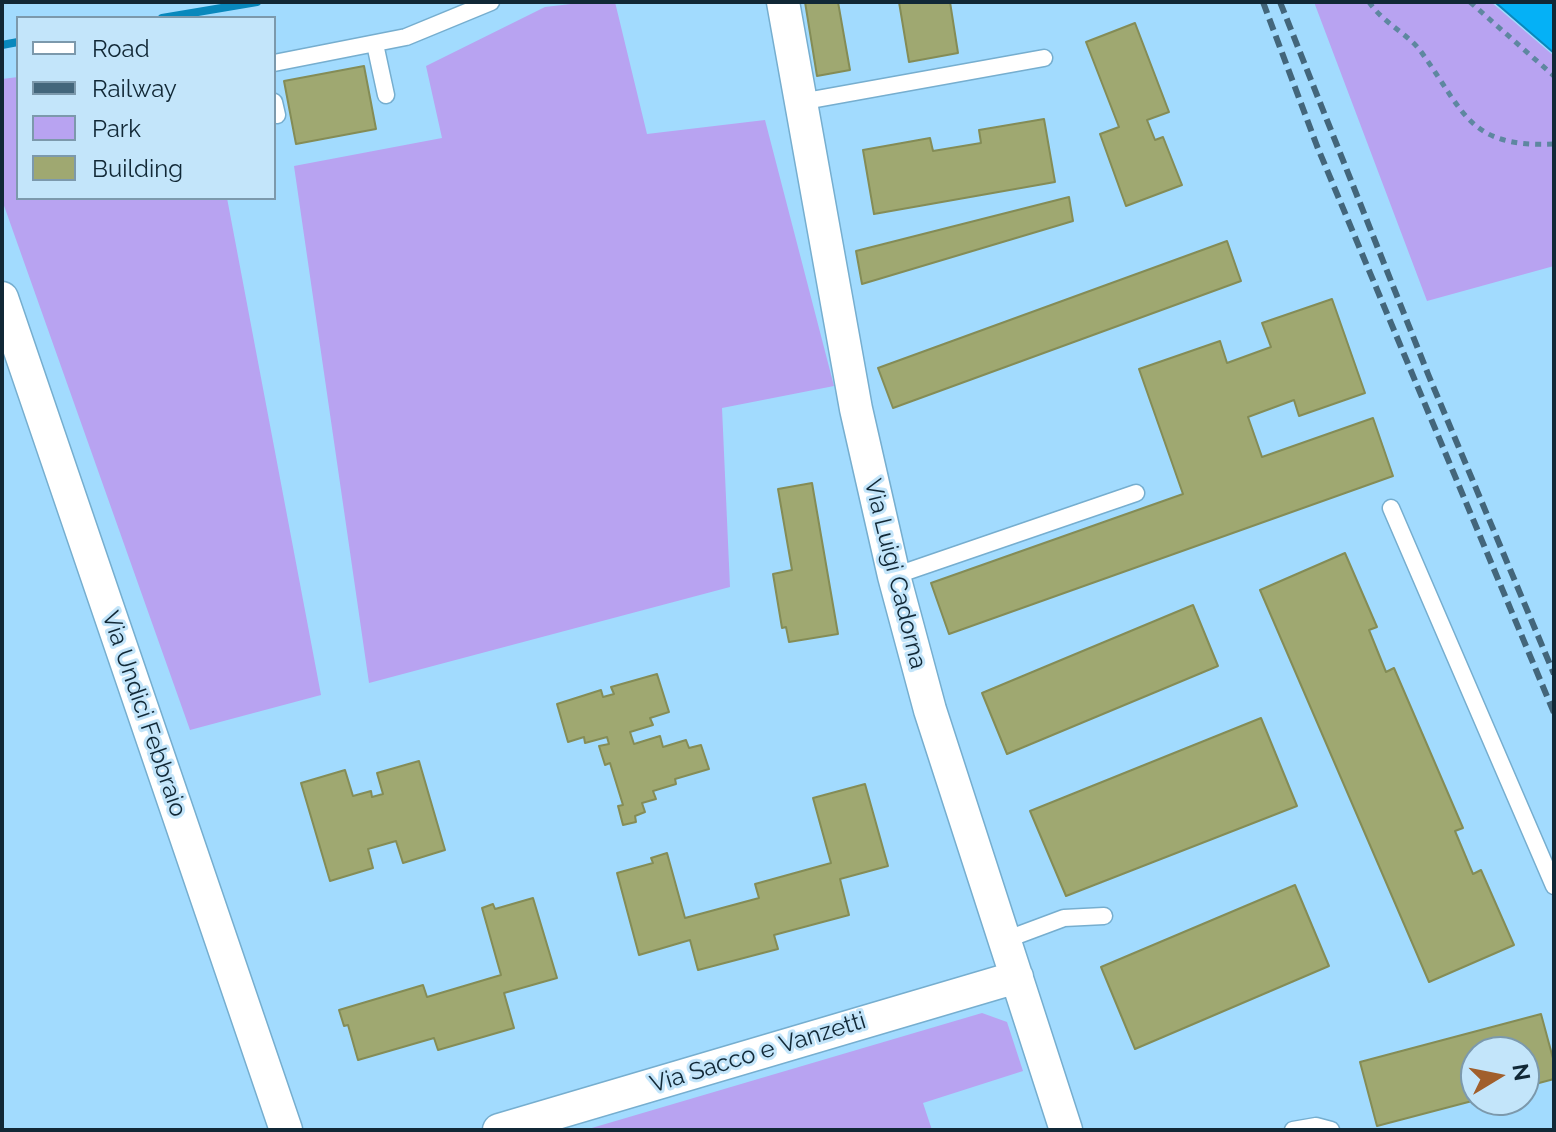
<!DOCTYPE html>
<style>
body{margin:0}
#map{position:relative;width:1556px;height:1132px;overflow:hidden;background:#a2dbfe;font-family:Raleway,sans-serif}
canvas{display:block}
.frame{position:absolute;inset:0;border:4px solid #112836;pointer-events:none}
.legend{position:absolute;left:16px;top:16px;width:260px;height:184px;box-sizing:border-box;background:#c3e5fa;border:2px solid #7c99ac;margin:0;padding:10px 14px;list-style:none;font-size:24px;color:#112836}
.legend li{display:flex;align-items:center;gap:16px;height:40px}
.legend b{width:40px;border:2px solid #7c99ac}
.north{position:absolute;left:1460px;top:1036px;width:80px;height:80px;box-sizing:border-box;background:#c3e5fa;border:2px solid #7c99ac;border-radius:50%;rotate:80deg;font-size:22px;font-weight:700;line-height:32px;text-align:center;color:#112836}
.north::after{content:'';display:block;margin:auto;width:28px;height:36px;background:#a15f2c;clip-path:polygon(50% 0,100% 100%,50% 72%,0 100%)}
</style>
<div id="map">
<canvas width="1556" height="1132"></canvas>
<div class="frame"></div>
<ul class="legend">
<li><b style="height:10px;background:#fff"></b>Road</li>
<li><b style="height:10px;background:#43667b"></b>Railway</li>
<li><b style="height:22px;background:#b8a3f1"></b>Park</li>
<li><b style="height:22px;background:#9fa871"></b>Building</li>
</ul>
<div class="north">N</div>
</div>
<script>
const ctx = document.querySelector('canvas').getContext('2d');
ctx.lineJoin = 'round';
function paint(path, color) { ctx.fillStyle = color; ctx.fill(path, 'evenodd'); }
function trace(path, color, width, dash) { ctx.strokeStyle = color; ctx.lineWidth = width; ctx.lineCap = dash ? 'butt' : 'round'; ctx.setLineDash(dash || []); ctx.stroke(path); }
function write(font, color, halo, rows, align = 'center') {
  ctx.font = font + ' Raleway,sans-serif'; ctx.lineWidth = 6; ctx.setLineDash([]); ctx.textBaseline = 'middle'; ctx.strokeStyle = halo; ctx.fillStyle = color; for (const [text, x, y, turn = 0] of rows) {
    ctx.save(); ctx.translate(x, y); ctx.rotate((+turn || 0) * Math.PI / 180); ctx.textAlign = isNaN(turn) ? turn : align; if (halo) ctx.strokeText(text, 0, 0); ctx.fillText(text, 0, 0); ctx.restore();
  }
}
paint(new Path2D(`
 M588,2h27l32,132 118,-14 69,266 -112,22 8,179 -361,96 -75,-517 148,-28 -16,-72 119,-59z
 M1314,2h177l63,54v210l-127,35z
 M18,77v121h209l94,497 -131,35 -188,-530v-121z
 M982,1013l25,9 16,49 -100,32 9,27h-347z`), '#b8a3f1');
const water = new Path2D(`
 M1496,2h58v51l-58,-50z`);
paint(water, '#05b1f6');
trace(water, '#0988bc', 2);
trace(new Path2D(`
 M162,18l95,-16
 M2,45l16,-3`), '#0988bc', 8);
const building = new Path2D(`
 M805,2h33l12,68 -33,6z
 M899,2h51l8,51 -49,9z
 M1135,23l34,89 -22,8 8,20 8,-3 19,48 -56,21 -26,-72 19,-7 -33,-85z
 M364,66l12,63 -80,15 -12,-63z
 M1044,119l11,63 -181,32 -11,-64 67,-12 3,13 48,-8 -2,-13z
 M1069,197l4,24 -211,63 -6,-33z
 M1227,241l14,40 -348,127 -15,-40z
 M1332,299l33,94 -66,23 -5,-16 -46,17 14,40 111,-39 20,58 -444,158 -18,-51 252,-89 -44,-125 81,-28 7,22 44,-16 -9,-24z
 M812,483l26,151 -49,8 -3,-15 -4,1 -9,-54 19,-4 -14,-81z
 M1345,553l32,74 -8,3 17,42 8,-4 69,160 -8,3 18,43 8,-4 33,75 -85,37 -169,-392z
 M1193,605l25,61 -211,88 -25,-61z
 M657,674l12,38 -19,6 3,7 -23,7 4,12 26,-8 3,11 23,-7 3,8 12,-3 8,24 -34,10 1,5 -23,7 3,8 -14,4 3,9 -10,4 1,6 -13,3 -5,-19 5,-1 -13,-42 -5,2 -6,-19 10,-2 -2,-7 -22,6 -1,-6 -16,5 -11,-38 44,-14 2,7 11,-3 -3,-7z
 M1261,718l36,88 -231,90 -36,-85z
 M419,761l26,89 -42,13 -7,-22 -28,8 5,19 -43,13 -29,-98 44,-13 8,26 18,-5 1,6 11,-3 -6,-21z
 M865,784l23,82 -48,13 9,36 -75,20 4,14 -80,21 -8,-30 -51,15 -22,-82 36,-10 -2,-5 16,-5 18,65 74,-20 -4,-14 76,-21 -18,-65z
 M1295,885l34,81 -194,83 -34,-82z
 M533,898l24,80 -53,15 10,35 -76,22 -4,-12 -76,22 -10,-35 -4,1 -5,-16 84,-25 4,12 74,-22 -19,-67 11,-4 2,5z
 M1541,1014l13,48v17l-30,8v-35h-48v48l-99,26 -17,-64z`);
paint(building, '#9fa871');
trace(building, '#848c56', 2);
const service = new Path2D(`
 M375,44l11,51
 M274,63l132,-26 85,-35
 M274,102l3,13
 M800,102l244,-44
 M1391,508l163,378
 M894,576l242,-83
 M1005,940l59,-22 40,-2
 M1293,1130l23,-4 15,4`);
const minor = new Path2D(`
 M783,2l73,407 38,167 36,134 136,420
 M2,298l284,832
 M499,1130l518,-153`);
trace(service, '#76aecf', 19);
trace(minor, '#76aecf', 35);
trace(new Path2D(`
 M1369,2c16,23 40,32 53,51 43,60 47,95 132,91
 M1470,2l84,74`), '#5e87a0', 5, [6, 6]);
trace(service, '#fff', 16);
trace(minor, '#fff', 32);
trace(new Path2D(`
 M1263,2l54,144 237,567
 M1280,2l148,372 126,300`), '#43667b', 6, [12, 6]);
write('24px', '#112836', '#c3e5fa', [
 ["Via Luigi Cadorna",895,574,76],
 ["Via Undici Febbraio",144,714,71],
 ["Via Sacco e Vanzetti",758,1053,-17]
]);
</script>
